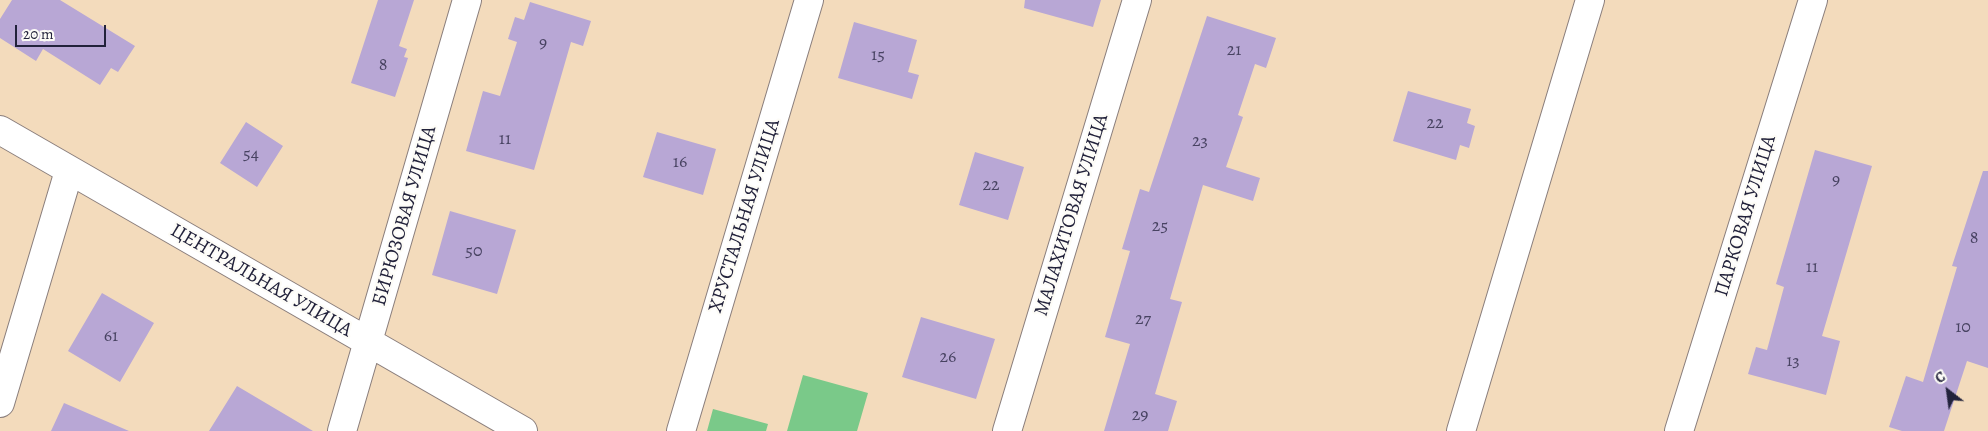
<!DOCTYPE html>
<meta charset="utf-8">
<style>
body{margin:0}
#map{position:relative;width:1988px;height:431px;overflow:hidden;background:#f3dbbc;font-family:Alegreya,serif}
canvas{display:block}
.north{position:absolute;left:1923px;top:366px;width:50px;height:50px;-webkit-text-stroke:4px #fdfcf7;paint-order:stroke;rotate:330deg;font-size:14px;font-weight:700;line-height:20px;text-align:center;color:#22223b}
.north::after{content:'';display:block;margin:auto;width:18px;height:22px;background:#22223b;clip-path:polygon(50% 0,100% 100%,50% 72%,0 100%)}
.scale{position:absolute;left:15px;top:25px;width:91px;height:22px;box-sizing:border-box;border:2px solid #22223b;border-top:0;padding-left:6px;font-size:15px;line-height:18px;white-space:nowrap;color:#22223b;-webkit-text-stroke:4px #fdfcf7;paint-order:stroke}
</style>
<div id="map">
<canvas width="1988" height="431"></canvas>
<div class="north">С</div>
<div class="scale">20 m</div>
</div>
<script>
const ctx = document.querySelector('canvas').getContext('2d');
ctx.lineJoin = 'round';
function paint(path, color) { ctx.fillStyle = color; ctx.fill(path, 'evenodd'); }
function trace(path, color, width, dash) { ctx.strokeStyle = color; ctx.lineWidth = width; ctx.lineCap = dash ? 'butt' : 'round'; ctx.setLineDash(dash || []); ctx.stroke(path); }
function write(font, color, halo, rows, align = 'center') {
  ctx.font = font + ' Alegreya,serif'; ctx.lineWidth = 4.5; ctx.setLineDash([]); ctx.textBaseline = 'middle'; ctx.strokeStyle = halo; ctx.fillStyle = color; for (const [text, x, y, turn = 0] of rows) {
    ctx.save(); ctx.translate(x, y); ctx.rotate((+turn || 0) * Math.PI / 180); ctx.textAlign = isNaN(turn) ? turn : align; if (halo) ctx.strokeText(text, 0, 0); ctx.fillText(text, 0, 0); ctx.restore();
  }
}
paint(new Path2D(`
 M803,375l65,18 -11,38h-70z
 M713,409l55,15 -2,7h-59z`), '#7ac989');
paint(new Path2D(`
 M12,0h48l75,46 -17,26 -7,-4 -11,17 -57,-36 -7,12 -36,-23v-19z
 M378,0h36l-15,46 8,3 -3,8 4,1 -13,39 -44,-14z
 M1025,0h76l-8,27 -69,-19z
 M530,2l61,19 -8,25 -12,-4 -37,128 -68,-19 17,-60 17,5 17,-54 -9,-3 7,-22 9,3z
 M1207,16l69,22 -10,30 -11,-4 -17,51 5,2 -17,50 34,11 -7,23 -50,-16 -33,114 12,3 -27,92 22,7 -9,30h-64l26,-87 -25,-7 25,-86 -8,-2 18,-60 9,3z
 M854,22l63,18 -9,32 11,3 -7,24 -74,-21z
 M1408,91l63,18 -4,14 8,3 -6,22 -9,-3 -4,15 -63,-19z
 M246,122l37,24 -26,41 -37,-24z
 M657,132l59,17 -13,46 -60,-18z
 M1815,150l57,16 -50,170 18,5 -14,54 -78,-21 8,-27 11,3 17,-63 -8,-3z
 M975,152l49,15 -16,53 -49,-15z
 M1983,171h5v197l-21,-7 -23,70h-42l-13,-4 17,-51 17,6 34,-115 -5,-1z
 M450,211l66,19 -19,64 -65,-19z
 M102,293l52,30 -34,59 -52,-31z
 M921,317l74,22 -19,60 -74,-22z
 M237,386l76,45h-104z
 M64,403l65,28h-78z`), '#b8a7d5');
const street = new Path2D(`
 M0,130l523,301
 M0,403l69,-232
 M342,431l125,-431
 M681,431l128,-431
 M1007,431l130,-431
 M1461,431l129,-431
 M1679,431l134,-431`);
trace(street, '#8a7e7c', 30);
trace(street, '#fff', 28);
write('18px', '#484362', null, [
 ["9",543,44],
 ["21",1234,51],
 ["15",878,56],
 ["8",383,66],
 ["22",1435,124],
 ["11",505,140],
 ["23",1200,142],
 ["54",251,155],
 ["16",680,163],
 ["9",1836,181],
 ["22",991,186],
 ["25",1160,227],
 ["8",1974,239],
 ["50",474,252],
 ["11",1812,268],
 ["27",1143,320],
 ["10",1963,328],
 ["61",111,337],
 ["26",948,358],
 ["13",1793,362],
 ["29",1140,416]
]);
write('20px', '#22223b', '#fdfcf7', [
 ["МАЛАХИТОВАЯ УЛИЦА",1072,215,-73],
 ["БИРЮЗОВАЯ УЛИЦА",405,216,-74],
 ["ХРУСТАЛЬНАЯ УЛИЦА",745,216,-73],
 ["ПАРКОВАЯ УЛИЦА",1746,216,-73],
 ["ЦЕНТРАЛЬНАЯ УЛИЦА",261,281,30]
]);
</script>
